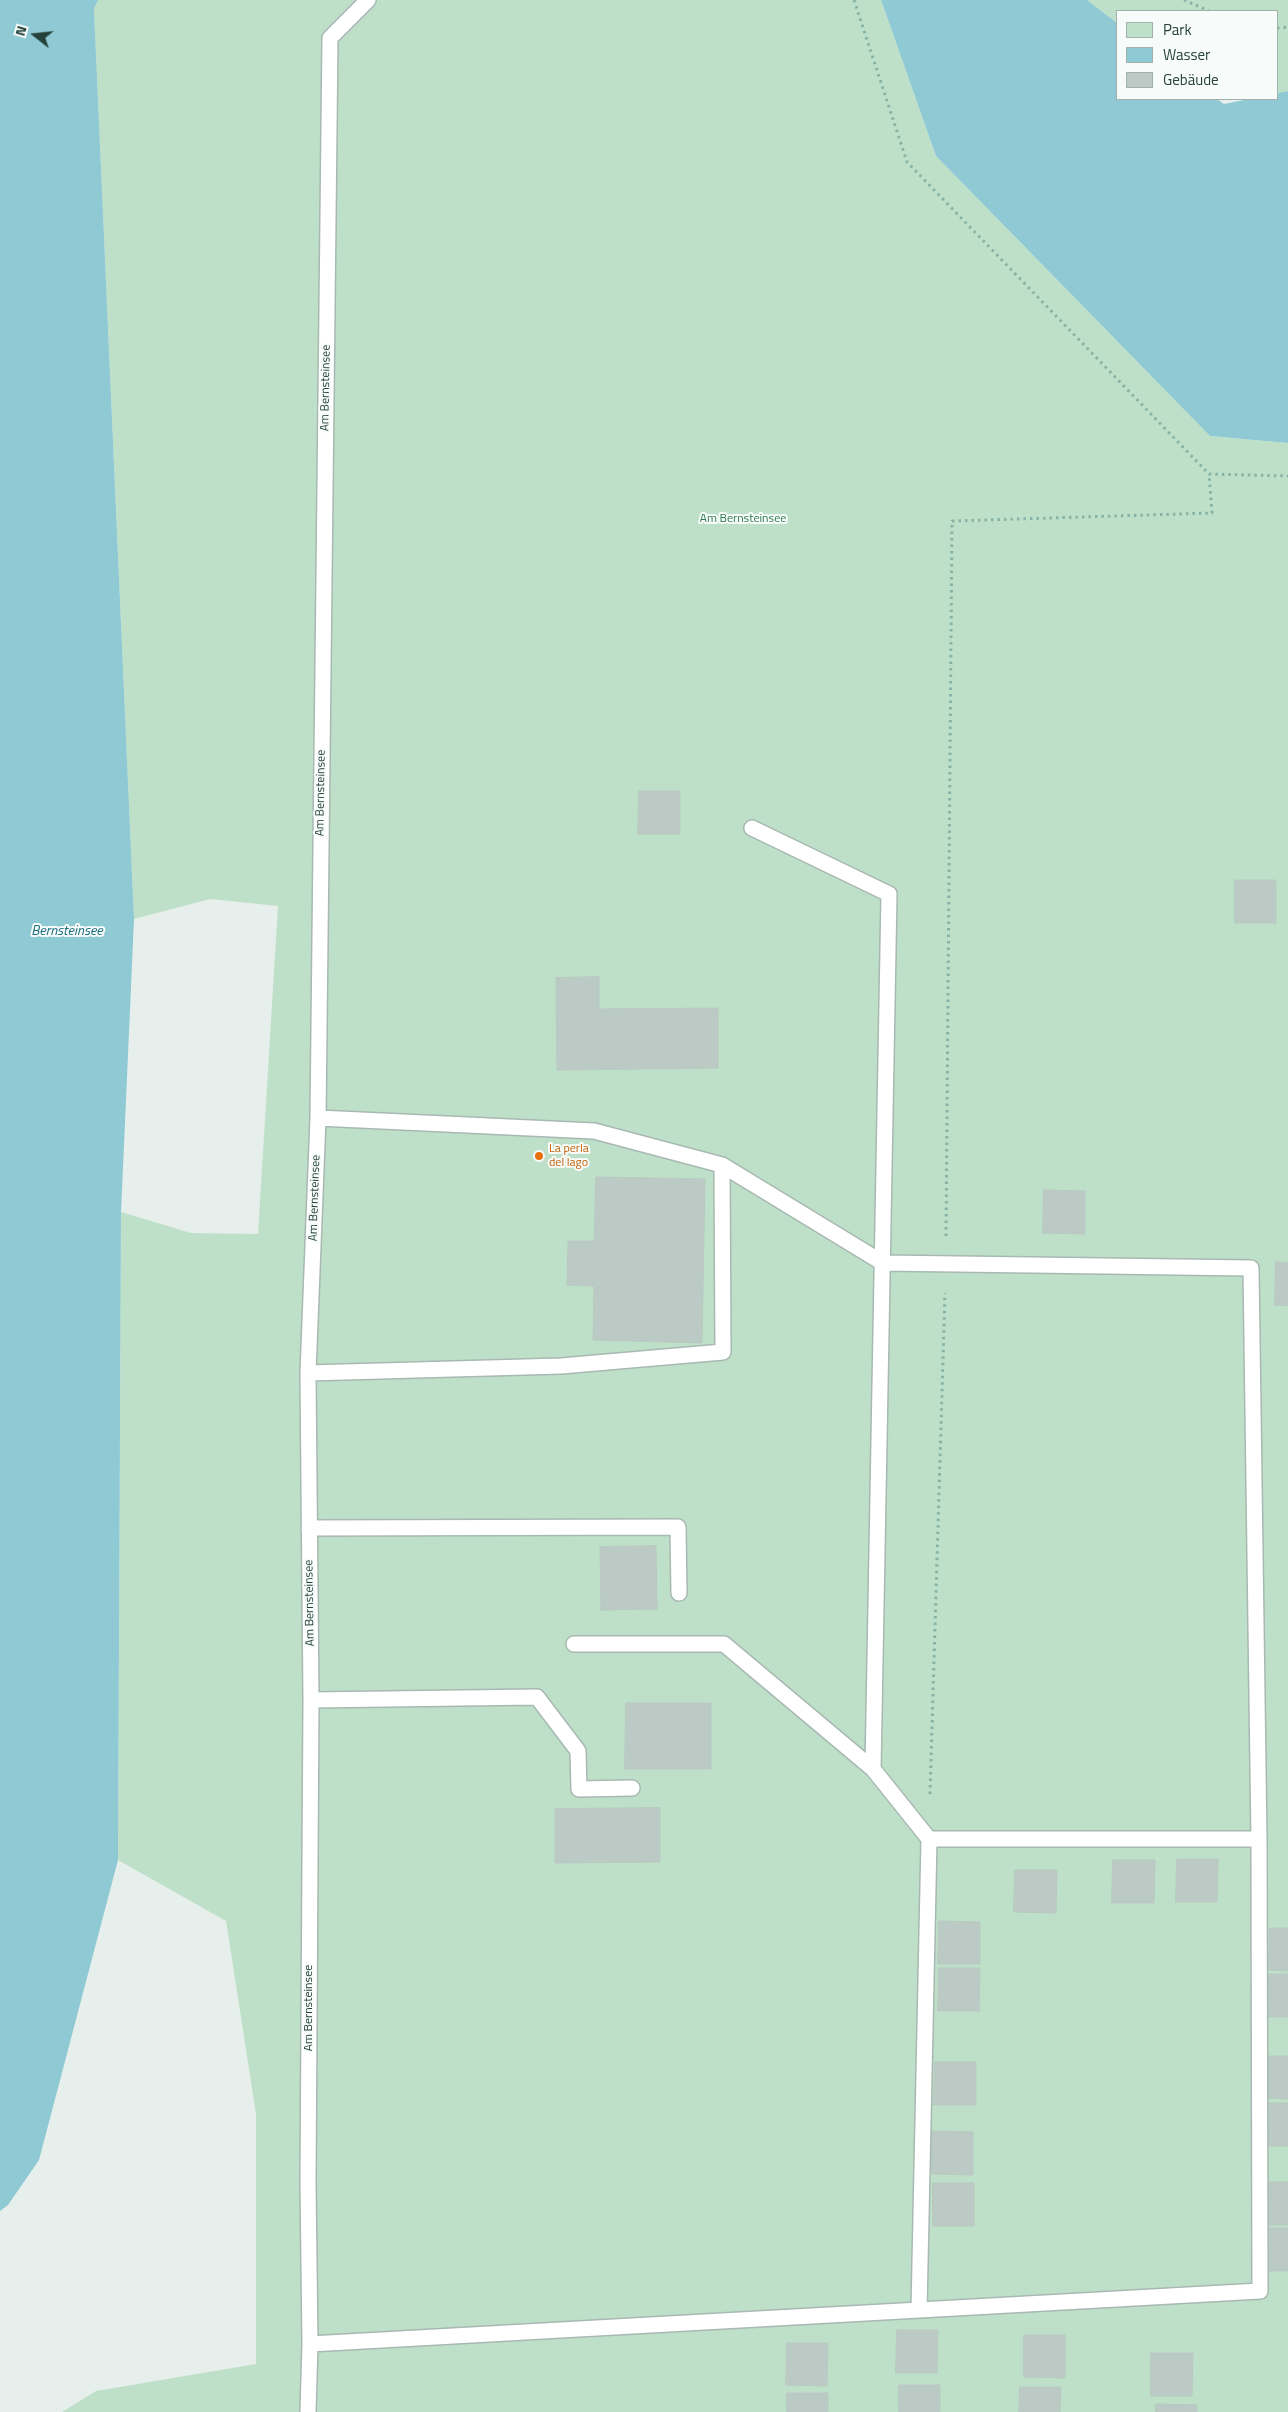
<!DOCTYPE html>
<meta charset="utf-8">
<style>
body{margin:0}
#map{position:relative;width:1288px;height:2412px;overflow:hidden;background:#e6efeb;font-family:"Titillium Web",sans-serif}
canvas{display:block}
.legend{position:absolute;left:1116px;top:10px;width:162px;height:90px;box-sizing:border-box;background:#f7fbf9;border:1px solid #a3b1ad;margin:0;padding:6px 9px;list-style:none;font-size:15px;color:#24423a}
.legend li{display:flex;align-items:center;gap:10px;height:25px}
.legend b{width:25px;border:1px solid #a3b1ad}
.north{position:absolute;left:10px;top:10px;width:50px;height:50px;-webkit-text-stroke:4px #f7fbf9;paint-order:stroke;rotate:286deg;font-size:14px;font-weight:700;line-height:20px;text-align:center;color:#24423a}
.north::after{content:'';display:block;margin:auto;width:18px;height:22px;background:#24423a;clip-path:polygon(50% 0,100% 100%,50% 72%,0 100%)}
</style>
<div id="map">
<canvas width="1288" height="2412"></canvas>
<ul class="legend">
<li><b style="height:14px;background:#bfe0c8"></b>Park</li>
<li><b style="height:14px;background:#8ec9d4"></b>Wasser</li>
<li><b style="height:14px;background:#bbcac4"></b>Gebäude</li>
</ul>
<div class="north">N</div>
</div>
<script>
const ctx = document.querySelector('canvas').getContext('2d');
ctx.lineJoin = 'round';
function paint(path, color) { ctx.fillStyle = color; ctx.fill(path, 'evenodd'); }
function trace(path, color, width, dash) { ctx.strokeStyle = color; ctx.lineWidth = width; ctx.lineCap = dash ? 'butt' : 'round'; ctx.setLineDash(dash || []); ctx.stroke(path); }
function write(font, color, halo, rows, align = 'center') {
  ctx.font = font + ' "Titillium Web",sans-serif'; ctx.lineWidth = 4; ctx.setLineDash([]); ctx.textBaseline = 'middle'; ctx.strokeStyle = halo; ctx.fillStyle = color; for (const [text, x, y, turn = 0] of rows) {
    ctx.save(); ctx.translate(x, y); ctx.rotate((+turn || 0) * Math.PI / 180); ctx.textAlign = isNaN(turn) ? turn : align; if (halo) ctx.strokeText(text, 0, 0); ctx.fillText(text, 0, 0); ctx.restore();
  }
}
paint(new Path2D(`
 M98,0h783l55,156 274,280 78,7v1969h-1226l34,-21 160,-27v-250l-30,-193 -108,-61 3,-648 70,21 67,1 20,-328 -68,-7 -76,20 -40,-910z
 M1087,0h201v91l-11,2v-82h-160v12z`), '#bfe0c8');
paint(new Path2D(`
 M0,0h98l-4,9 40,910 -13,293 -3,648 -79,300 -31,45 -8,6z
 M881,0h206l30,23v76h100l7,5 25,-5h28v-6l11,-2v352l-78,-7 -274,-280z`), '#8ec9d4');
const building = new Path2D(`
 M639,791h41v43h-42z
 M1235,880h41v43h-41z
 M599,977v32l119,-1v60l-161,2 -1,-92z
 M596,1177l109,2 -3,164 -109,-3 1,-54 -27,-1 1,-44h26z
 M1044,1190l41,1v43l-42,-1z
 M1276,1262l12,1v43l-13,-1z
 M656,1546l1,63 -56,1 -1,-63z
 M626,1703h85v66h-86z
 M660,1808v54l-105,1v-54z
 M1177,1859h41l-1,43h-41z
 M1113,1860h42l-1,43h-42z
 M1015,1870h42l-1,43 -42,-1z
 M939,1921l41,1v42h-42z
 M1270,1928h18v43l-19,-1z
 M939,1968h41l-1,43h-41z
 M1269,1974h19v43h-20z
 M1263,2056h25v43l-25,-1z
 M935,2062h41v43h-42z
 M1264,2103h24v43h-25z
 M932,2131l41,1v43l-41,-1z
 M1263,2182h25v43h-26z
 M933,2183h41v43h-41z
 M1264,2228h24v43h-24z
 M897,2330h41l-1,43h-41z
 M1024,2335h41v43l-41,-1z
 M787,2343h41l-1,43 -41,-1z
 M1151,2353h42l-1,43h-41z
 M899,2385h41v27h-41z
 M1020,2387h41l-1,25h-41z
 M787,2393h41v19h-41z
 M1156,2404l41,1v7h-41z`);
paint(building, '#bbcac4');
trace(building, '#b8c9c2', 1);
const lane = new Path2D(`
 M752,828l137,66 -16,875
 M308,1373l253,-7 162,-14 -1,-187 -128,-34 -276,-13
 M309,1528l369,-1 1,66
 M574,1644h150l149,125 56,70h330
 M311,1700l226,-3 41,54 1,38 53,-1
 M919,2310l10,-471
 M310,2344l950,-53 -1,-452 -8,-571 -368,-5 -161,-98
 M308,2412l2,-68 -2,-162 3,-482 -3,-327 10,-255 12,-1080 38,-38`);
trace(lane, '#a8b8b2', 18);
trace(new Path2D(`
 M854,0l53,162 302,312 79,2
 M1184,0l25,11
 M1277,28l11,-1
 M946,1236l6,-715 260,-8 -3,-39
 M930,1794l15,-501`), '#86b3a5', 3, [2.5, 4]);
trace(lane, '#fff', 15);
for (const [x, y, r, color] of [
 [539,1156,5,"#e8710a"]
]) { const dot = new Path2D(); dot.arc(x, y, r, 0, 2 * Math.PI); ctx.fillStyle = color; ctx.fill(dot); trace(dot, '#f7fbf9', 2); }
write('12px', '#24423a', '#f7fbf9', [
 ["Am Bernsteinsee",326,388,-89],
 ["Am Bernsteinsee",321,793,-89],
 ["Am Bernsteinsee",315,1198,-88],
 ["Am Bernsteinsee",310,1603,-91],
 ["Am Bernsteinsee",309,2008,-90]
]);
write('12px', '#2d7a4b', '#f7fbf9', [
 ["Am Bernsteinsee",743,519]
]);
write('12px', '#c56008', '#f7fbf9', [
 ["La perla",549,1149],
 ["del lago",549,1163]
], 'left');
write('italic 14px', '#1c6f80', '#f7fbf9', [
 ["Bernsteinsee",67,932]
]);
</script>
